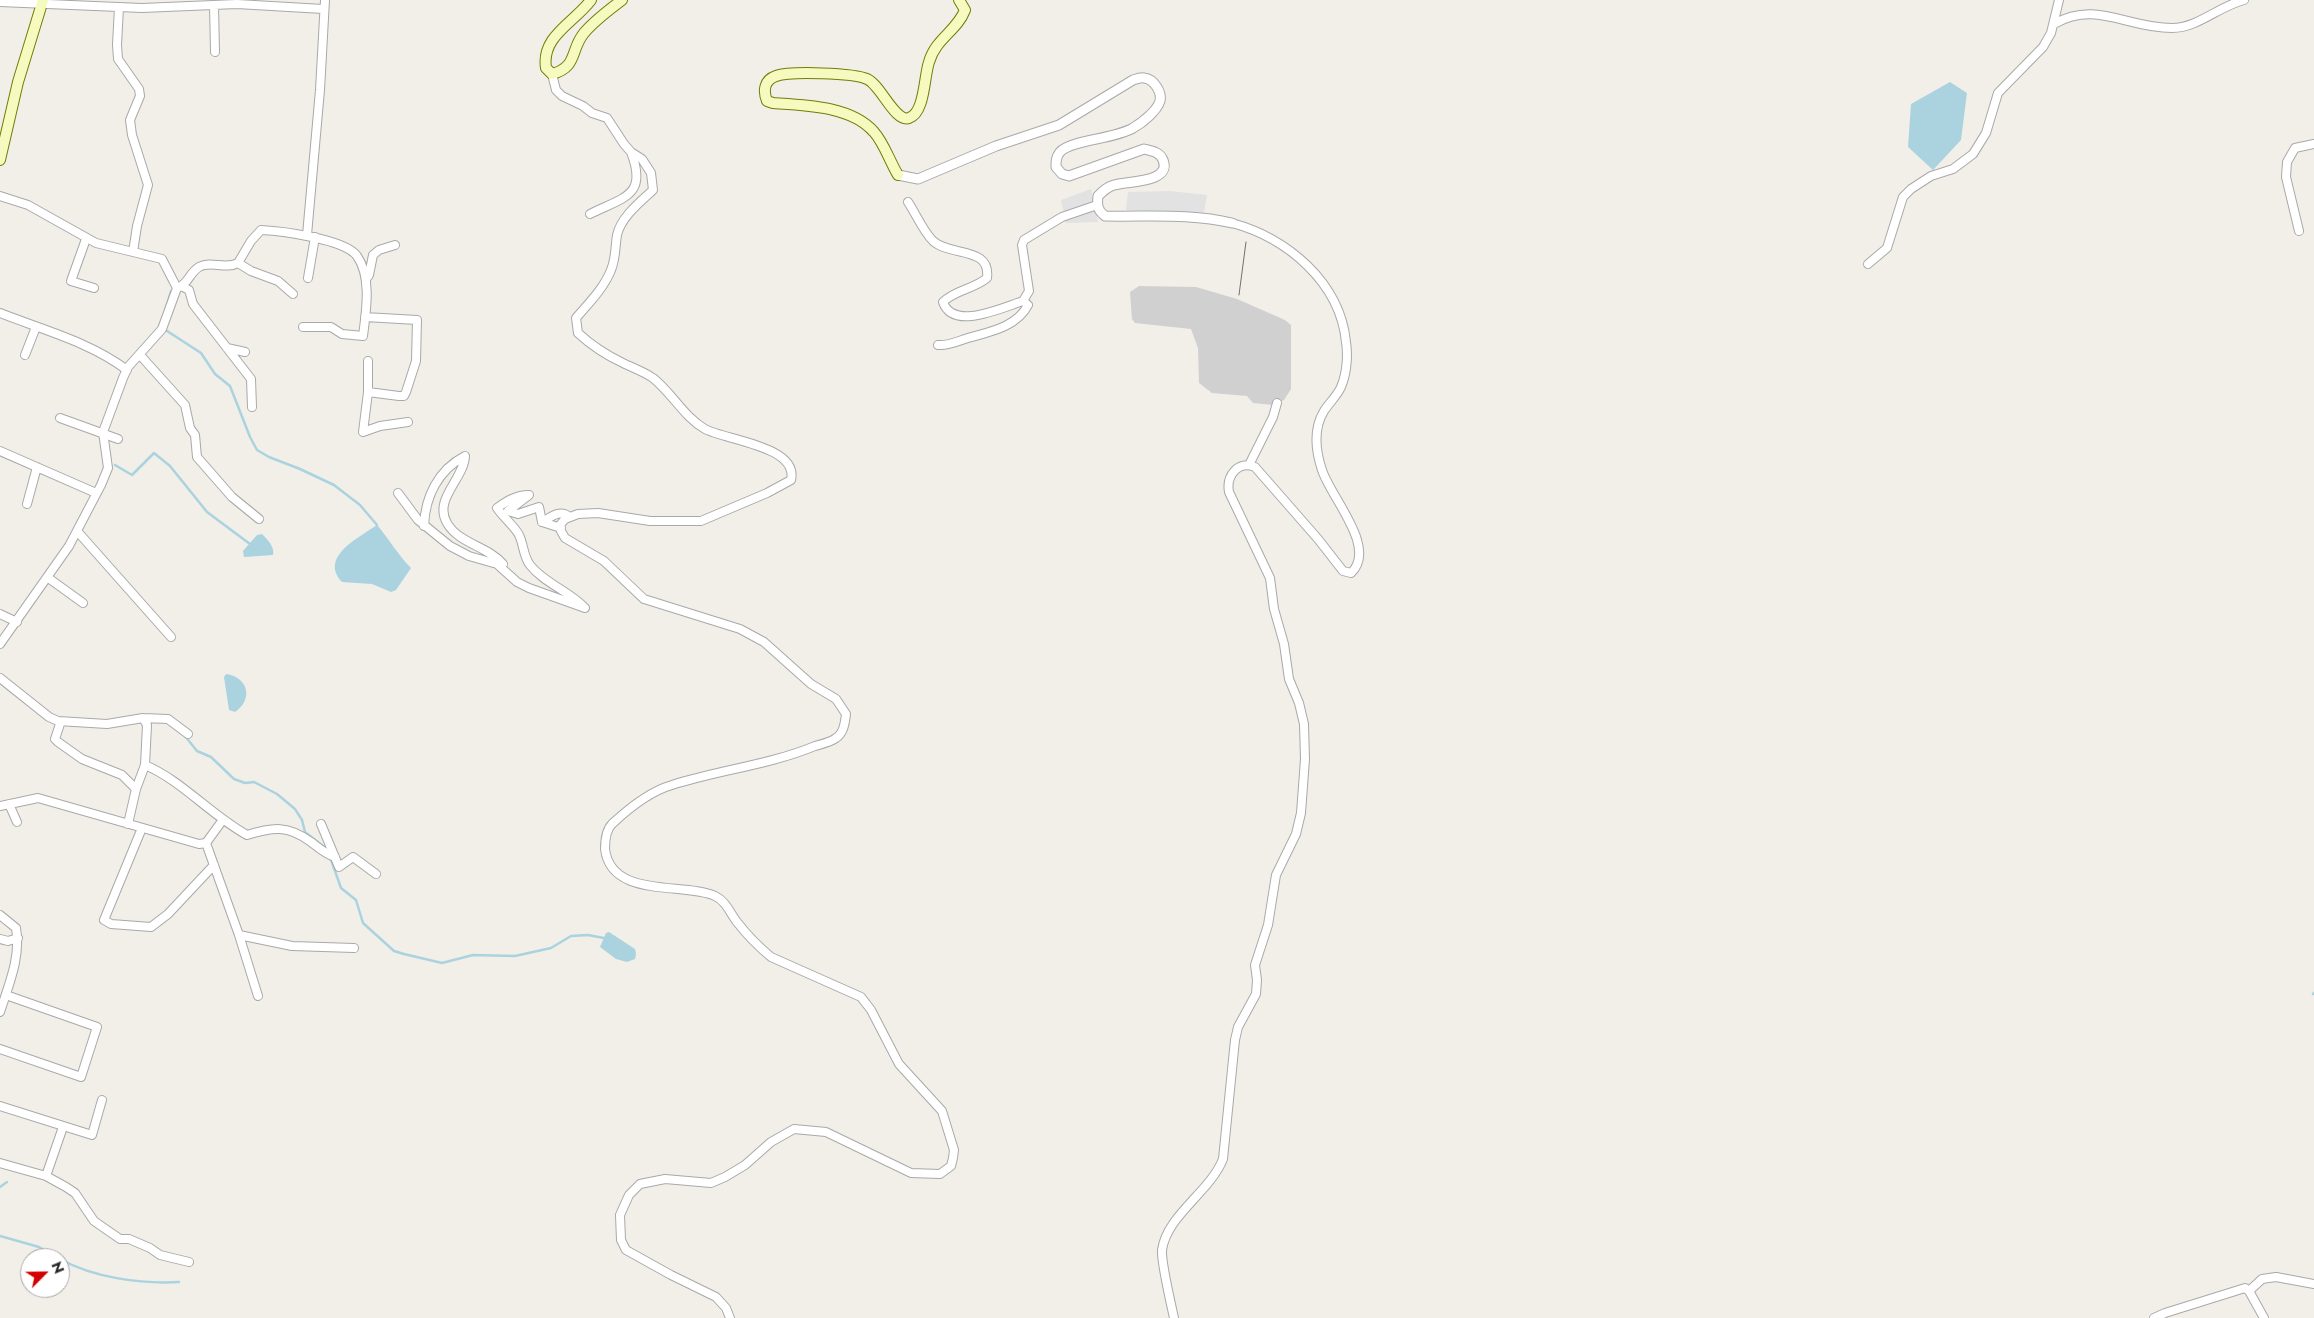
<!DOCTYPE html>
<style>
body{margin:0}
#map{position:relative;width:2314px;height:1318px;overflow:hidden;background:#f2efe9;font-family:Jost,sans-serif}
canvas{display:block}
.north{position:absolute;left:20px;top:1248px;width:50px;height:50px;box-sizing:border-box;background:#fff;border:1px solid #a7a7a7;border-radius:50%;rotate:67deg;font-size:14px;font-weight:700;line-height:20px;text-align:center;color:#222}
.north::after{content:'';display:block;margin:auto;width:18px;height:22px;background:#d40000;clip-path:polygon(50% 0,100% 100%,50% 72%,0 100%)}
</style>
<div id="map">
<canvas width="2314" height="1318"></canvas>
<div class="north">N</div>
</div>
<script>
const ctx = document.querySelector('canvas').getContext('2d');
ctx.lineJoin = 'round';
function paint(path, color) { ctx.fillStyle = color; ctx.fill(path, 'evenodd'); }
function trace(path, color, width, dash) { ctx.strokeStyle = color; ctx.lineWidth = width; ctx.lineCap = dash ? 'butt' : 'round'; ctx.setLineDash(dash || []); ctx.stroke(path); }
paint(new Path2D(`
 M1139,286l57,1 41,12 48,21 6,5v64l-7,11 -11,5 -20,-2 -6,-7 -35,-3 -13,-10 -1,-35 -7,-19 -56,-6 -3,-4 -2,-27z`), '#d0d0d0');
paint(new Path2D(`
 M1091,189l7,33 -32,1 -5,-23z
 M1170,191l37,4 -3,18 -78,-3 2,-18z`), '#e2e2e2');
paint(new Path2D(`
 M1950,82l17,11 -6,47 -28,30 -25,-23 3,-43z
 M377,525c12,14 21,30 34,43l-15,22 -5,2 -19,-8 -30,-2c-23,-25 16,-44 35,-57z
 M262,534c6,6 13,13 11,21l-29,2 -1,-6 14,-16z
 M226,674c22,3 28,25 9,38l-6,-2 -5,-33z
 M609,932l26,17 1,5 -1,5 -8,3 -11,-3 -16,-12 6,-14z`), '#aad3df');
trace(new Path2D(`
 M164,314l7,-23
 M164,329l37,24 14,21 15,12 20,51 7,13 12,7 31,12 34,16 26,20 17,20
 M115,465l17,10 22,-22 16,13 37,46 43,32
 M185,736l12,15 14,6 23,22 11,4 9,-1 23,12 18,15 7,11 3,12 23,18
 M330,857l11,31 15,12 7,23 31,28 10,3 38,9 31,-8 42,1 36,-8 20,-12 17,-1 16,3
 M2313,994l1,-1
 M0,1187l7,-5
 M0,1236l39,11 19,11
 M60,1259c34,19 81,25 119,23`), '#aad3df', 2.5);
const minor = new Path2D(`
 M0,2l142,6 95,-4 86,5
 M214,5l1,47
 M119,7l-2,38 1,14 21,30 1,7 -10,24 2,15 16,50 -11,41 -4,26
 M2054,24c42,-24 72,4 118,4 26,0 47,-22 72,-28
 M552,74l4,16 6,6 21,10 9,7 15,5 17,26 7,8 11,7 9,14 2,17c-13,12 -32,27 -36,45 -2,12 -1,23 -6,35 -7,18 -22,33 -35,48l2,15c13,12 28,22 45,30 10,5 20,8 30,15 19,15 31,39 52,51 20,11 94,17 86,51l-24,13 -66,28h-51l-52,-8 -20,1 -13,5 -5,6 1,6 4,7 39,23 40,38 96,30 24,13 47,42 25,15 10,15c-1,8 -2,19 -10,24 -5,4 -14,6 -21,8 -46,19 -96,24 -143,39 -21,6 -44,24 -60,39 -6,6 -7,17 -7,25 6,50 79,33 110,47 11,5 15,17 22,26 10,13 22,25 34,35l90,40 10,13 28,54 43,47 12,39 -1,8 -2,8 -11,8 -29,-1 -85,-41 -32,-3 -23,13 -26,23 -20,12 -14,6 -46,-4 -25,5 -11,11 -9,20 1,25 5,10 45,25 45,22 10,11 4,10
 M0,196l28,9 68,38 66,16 15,29 -15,41 -34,38 -5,11 -20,54 5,36 -7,17 -32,61 -69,98
 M908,202c8,12 15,29 25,39 18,16 58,5 54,37 -13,11 -32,12 -44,24 10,29 58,6 80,-1l6,-10 -7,-46 2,-5 38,-23 35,-12
 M590,214c34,-17 58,-18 41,-62
 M2299,231l-13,-54 1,-15 8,-14 19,-4
 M307,235l13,-145 5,-90
 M86,239l-15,42 23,7
 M238,263l13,8 27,10 15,13
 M1868,264l19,-16 16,-51 8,-8 20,-13 22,-7 20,-15 13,-21 12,-40 45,-46 8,-14 8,-33
 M308,278l7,-41
 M366,279l3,-4 4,-20 6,-5 16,-5
 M183,287l6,3 4,14 58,75 1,28
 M177,288c11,-3 12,-15 22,-21 12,-7 26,3 39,-4l13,-22 10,-11c20,1 84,9 96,26 15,21 9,56 6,80l-21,-2 -11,-7h-28
 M0,313c43,17 90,29 127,57
 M365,317l52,3 -1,41 -10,31 -2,4h-5l-31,-4 -5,40 17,-6 28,-4
 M938,345c11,1 20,-4 30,-7 21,-6 49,-11 60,-33l-5,-4
 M227,348l18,4
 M25,355l11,-28
 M140,355l45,50 5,23 5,7 2,22 35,40 27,22
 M368,392v-31
 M60,418l58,21
 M0,451l96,42
 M1249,465l24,-48 4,-14
 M398,493l20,27 32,26 19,10 28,8 20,18 12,6 56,20c-16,-17 -41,-25 -55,-43 -7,-9 -6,-20 -11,-30 -3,-7 -16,-18 -22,-27 10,-7 19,-13 32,-13l-21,16 10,3 21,-7 3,15c10,-6 18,-13 28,-5
 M27,504l10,-37
 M542,522l19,6
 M424,526c1,-29 14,-56 41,-70 -1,23 -32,43 -18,67 12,21 41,23 56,41
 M77,531l94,106
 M47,577l36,26
 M0,614l17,8
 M0,678l49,39 9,4 49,3 36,-6 4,7 -2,40c36,15 67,51 102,70 26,-8 41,-10 64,7 8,6 14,12 24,15
 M143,718l25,1 20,15
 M58,721l2,3 -5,15 3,3 24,17 40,16 14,14
 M9,804l8,18
 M0,806l38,-8 161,46 7,-1 16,-22
 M128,824l8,-35 9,-24
 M321,824l18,43 14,-10 23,17
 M142,828l-38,92 7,4 40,3 17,-13 46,-49
 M206,843l33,92 53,11 62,2
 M0,915l16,13c5,29 -7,56 -16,84
 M239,935l19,61
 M0,939l8,2 10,-3
 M0,1049l81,28 16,-50 -91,-32
 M0,1106l92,29 10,-35
 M0,1163l46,13 20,11 9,6 19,28 26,18h9l21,9 10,7 29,7
 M46,1176l17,-49
 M2249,1291l13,-12 14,-2 38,7
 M1174,1318c-3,-14 -13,-56 -12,-68 5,-35 48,-58 61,-91l12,-119 3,-13 18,-33 1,-14 -2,-15 13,-40 8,-50 20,-41 5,-21 4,-54 -1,-35 -5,-21 -10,-24 -5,-35 -10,-35 -4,-31 -41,-86c-3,-16 9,-32 26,-25l63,72 25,32 8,2c27,-25 -20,-75 -29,-103 -6,-18 -9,-41 2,-59 5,-8 13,-15 17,-24 6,-14 7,-32 5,-45 -6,-60 -59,-104 -114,-119
 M2154,1318l11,-5 80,-25 4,3 15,27`);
const tertiary = new Path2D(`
 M898,175l20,4 78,-33 63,-21 74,-45c3,-1 8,-3 11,-2 10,1 18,14 16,23 -3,10 -18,22 -27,27 -18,11 -62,12 -73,24 -4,5 -4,9 -4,15l6,7 7,2 75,-27c8,2 16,3 19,11 9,23 -36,21 -49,25 -7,2 -11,6 -16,11 -1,9 -1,14 7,20 42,1 86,-3 127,7`);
const secondary = new Path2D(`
 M591,0c-17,23 -50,36 -45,68l6,6c26,-7 18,-24 32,-41 11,-13 25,-23 38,-33
 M0,160l18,-78 25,-82
 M898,175c-8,-13 -14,-32 -24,-43 -22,-26 -69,-27 -101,-29l-6,-2c-4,-10 -3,-21 9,-25 14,-5 78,-3 91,3 14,6 28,44 42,39 16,-5 15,-42 20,-56 7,-24 28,-31 36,-52l-6,-10`);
trace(minor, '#a9a9a9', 10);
trace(tertiary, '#a9a9a9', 11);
trace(secondary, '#707d05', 12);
trace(minor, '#fff', 8);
trace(tertiary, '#fff', 9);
trace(secondary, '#f7fabf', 10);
trace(new Path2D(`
 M1239,295l7,-53`), '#707070', 1);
</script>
